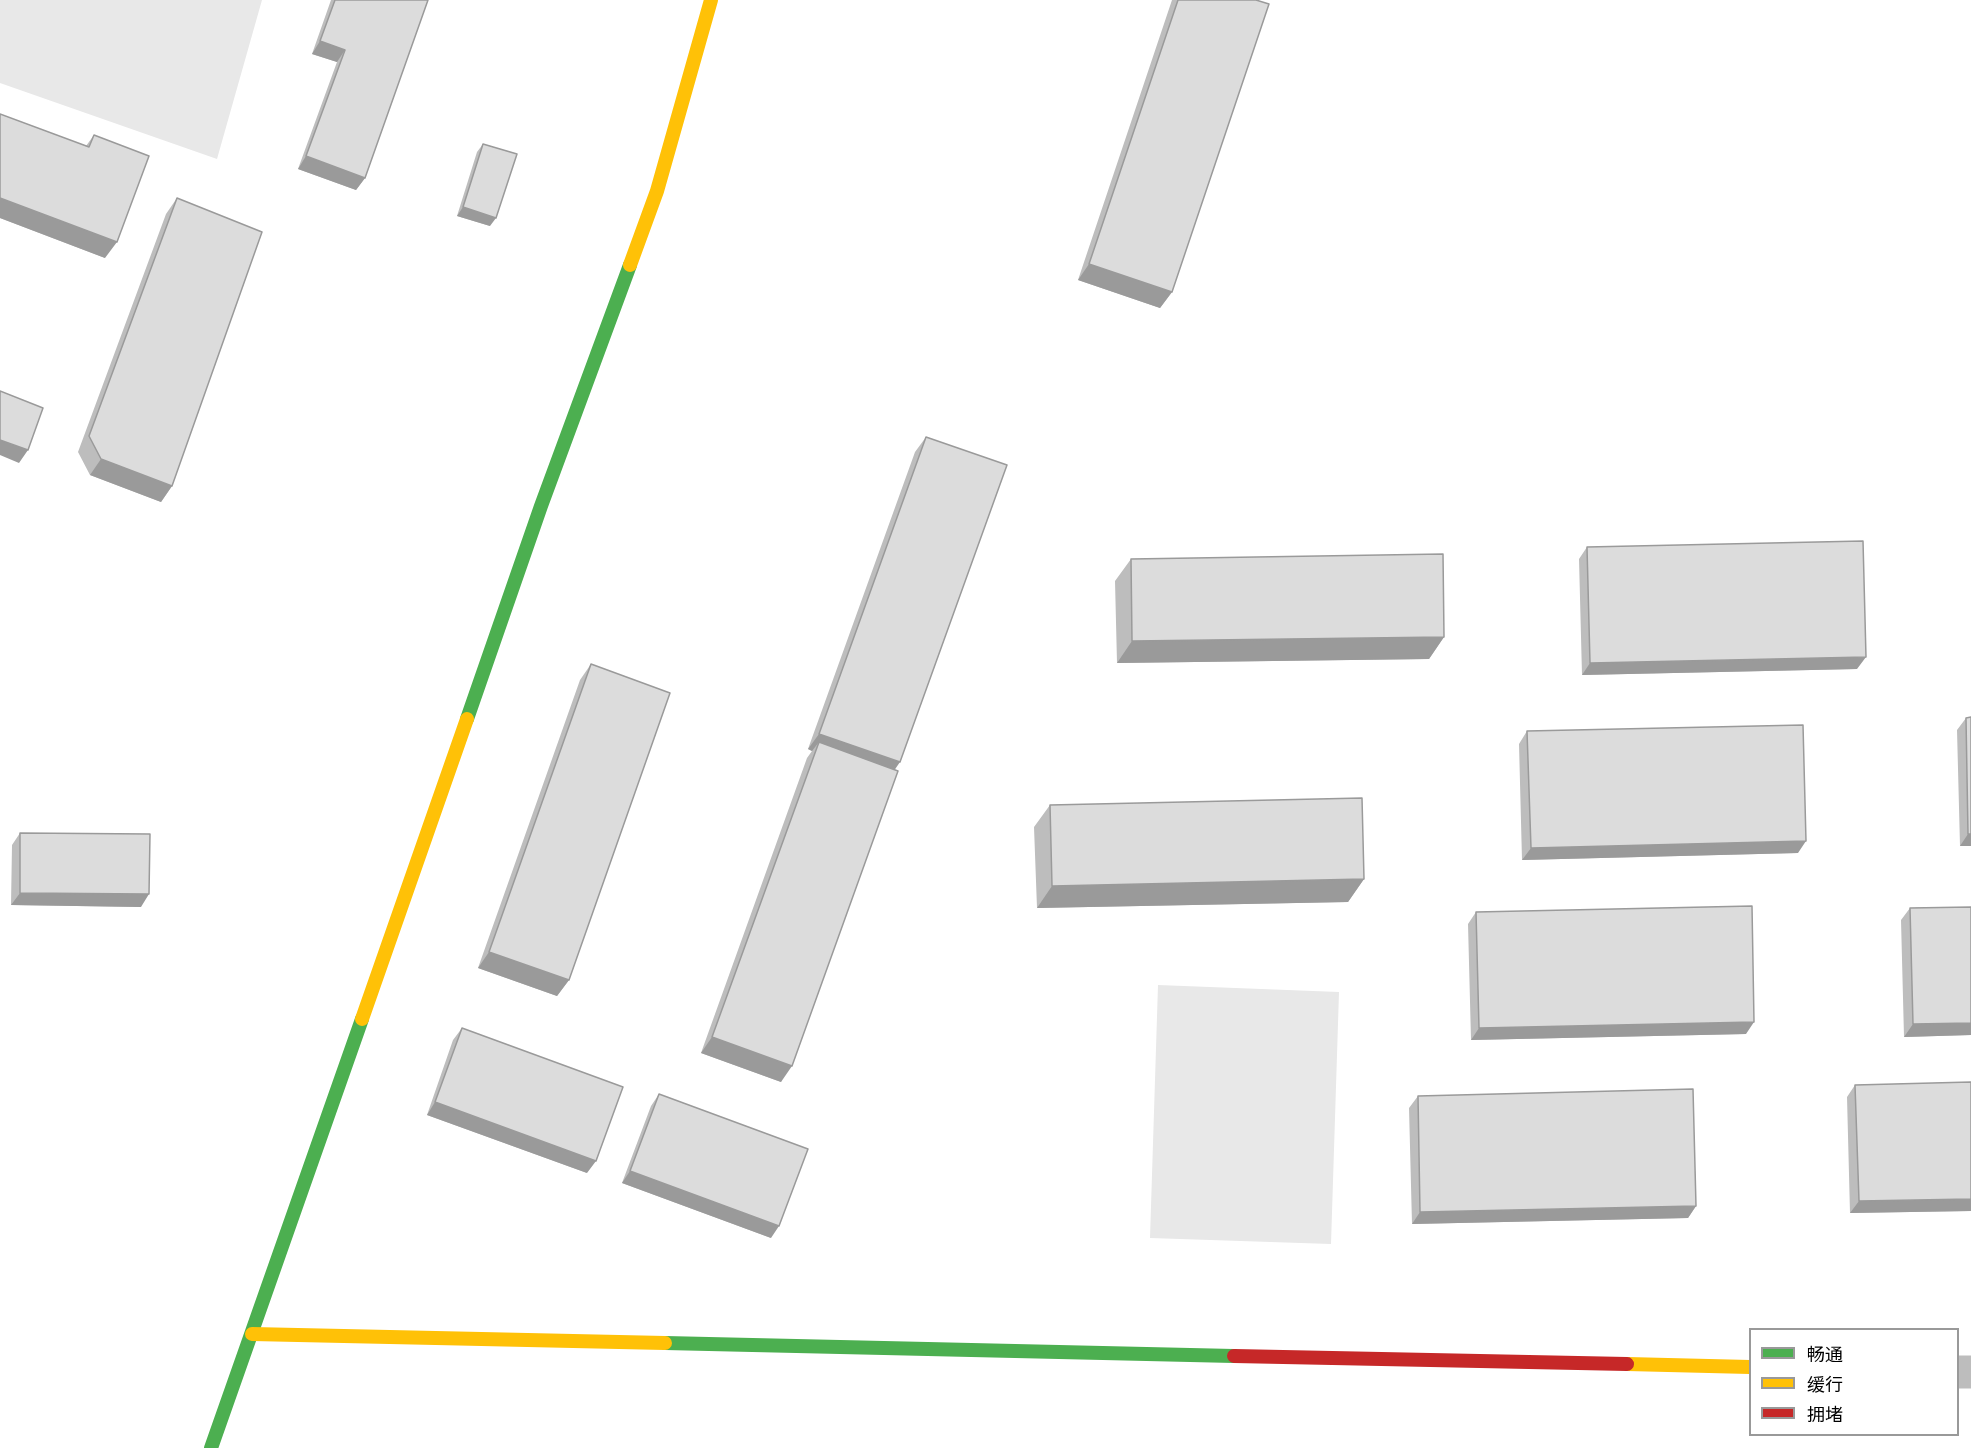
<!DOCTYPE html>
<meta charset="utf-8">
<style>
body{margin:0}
#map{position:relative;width:1971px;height:1448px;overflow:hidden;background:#fff;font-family:"Varela Round","Noto Sans SC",sans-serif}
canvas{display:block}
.legend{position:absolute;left:1749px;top:1328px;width:210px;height:108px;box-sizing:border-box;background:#fff;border:2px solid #999;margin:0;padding:8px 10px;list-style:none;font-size:18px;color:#000}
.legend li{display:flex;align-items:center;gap:12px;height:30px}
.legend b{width:30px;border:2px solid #999}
</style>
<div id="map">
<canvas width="1971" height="1448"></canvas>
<ul class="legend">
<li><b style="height:8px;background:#4caf50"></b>畅通</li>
<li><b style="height:8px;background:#ffc107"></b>缓行</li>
<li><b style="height:8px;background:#c62828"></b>拥堵</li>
</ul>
</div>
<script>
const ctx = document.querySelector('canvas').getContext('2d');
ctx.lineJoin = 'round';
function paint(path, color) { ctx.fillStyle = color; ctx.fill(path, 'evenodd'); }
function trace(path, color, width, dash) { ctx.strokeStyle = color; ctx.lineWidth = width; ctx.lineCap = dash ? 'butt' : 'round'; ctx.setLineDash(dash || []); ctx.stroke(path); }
paint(new Path2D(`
 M0,0h262l-45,159 -217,-76z
 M1158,985l181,7 -8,252 -181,-6z`), '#e8e8e8');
trace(new Path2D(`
 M1958,1372h13`), '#bdbdbd', 33);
trace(new Path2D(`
 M467,719l74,-213 89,-241
 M665,1343l569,13
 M211,1448l151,-429`), '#4caf50', 14);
trace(new Path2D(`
 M630,265l27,-74 54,-191
 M362,1019l105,-300
 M252,1334l413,9
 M1627,1364l123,3`), '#ffc107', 14);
trace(new Path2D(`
 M1234,1356l393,8`), '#c62828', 14);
paint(new Path2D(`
 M331,0h97l-63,178 -9,12 -58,-21 39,-107 -25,-8z
 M1172,0h84l-84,292 -12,16 -82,-28z
 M0,114l86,32 8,-11 11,123 -105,-40z
 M483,144l7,82 -33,-10 20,-64z
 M177,198l-5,288 -11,16 -71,-27 -12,-23 88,-238z
 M926,437l-31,333 -114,312 -80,-29 106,-295 5,-7 -4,-2 107,-297z
 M1587,547l270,122 -275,6 -3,-116z
 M1131,559l313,78 -15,22 -312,4 -2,-82z
 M591,664l-22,316 -12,16 -79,-28 102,-288z
 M1966,718l5,128h-11l-3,-116z
 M1527,731l271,122 -276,7 -3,-116z
 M1050,805l314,74 -16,23 -311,6 -3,-81z
 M20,833l121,74 -130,-2 1,-60z
 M1971,907v128l-67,2 -3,-117 9,-12z
 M1476,912l270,122 -275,6 -3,-116z
 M462,1028l125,145 -160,-58 26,-75z
 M1971,1082v129l-121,2 -3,-116 8,-12z
 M659,1094l112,144 -149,-55 29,-77z
 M1418,1096l278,110 -8,12 -276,6 -3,-116z`), '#bdbdbd');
paint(new Path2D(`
 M320,41l25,9 -8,12 -25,-8z
 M306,156l59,22 -9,12 -58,-21z
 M0,198l117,44 -12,16 -105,-40z
 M463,207l33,11 -6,8 -33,-10z
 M1089,264l83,28 -12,16 -82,-28z
 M0,440l28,10 -9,13 -19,-8z
 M101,459l71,27 -11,16 -71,-27z
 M1444,637l-15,22 -312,4 15,-22z
 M1866,657l-9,12 -275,6 8,-12z
 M819,734l81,28 -11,16 -70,-36 -7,9 -4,-2z
 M1968,834h3v12h-11z
 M1806,841l-8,12 -276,7 9,-12z
 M1364,879l-16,23 -311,6 15,-22z
 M20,893l129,1 -8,13 -130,-2z
 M489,952l80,28 -12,16 -79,-28z
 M1754,1022l-8,12 -275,6 8,-12z
 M1971,1023v12l-67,2 9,-13z
 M712,1037l80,29 -11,16 -80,-29z
 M435,1102l161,59 -9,12 -160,-58z
 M630,1171l149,55 -8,12 -149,-55z
 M1971,1199v12l-121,2 9,-12z
 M1696,1206l-8,12 -276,6 8,-12z`), '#9a9a9a');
const building = new Path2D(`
 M335,0h93l-63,178 -59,-22 39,-106 -25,-9z
 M1178,0h78l13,4 -97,288 -83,-28z
 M0,114l89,33 5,-12 55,21 -32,86 -117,-44z
 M483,144l34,10 -21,64 -33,-11z
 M177,198l85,34 -90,254 -71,-27 -12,-23z
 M0,391l43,17 -15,42 -28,-10z
 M926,437l81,28 -107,297 -81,-28z
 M1863,541l3,116 -276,6 -3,-116z
 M1443,554l1,83 -312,4 -1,-82z
 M591,664l79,29 -101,287 -80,-28z
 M1971,717v117h-3l-2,-116z
 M1803,725l3,116 -275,7 -4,-117z
 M819,742l79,29 -106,295 -80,-29z
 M1362,798l2,81 -312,7 -2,-81z
 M20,833l130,1 -1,60 -129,-1z
 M1752,906l2,116 -275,6 -3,-116z
 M1971,907v116l-58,1 -3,-116z
 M462,1028l161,59 -27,74 -161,-59z
 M1971,1082v117l-112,2 -4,-116z
 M1693,1089l3,117 -276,6 -2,-116z
 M659,1094l149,55 -29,77 -149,-55z`);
paint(building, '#dcdcdc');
trace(building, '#9a9a9a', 1.5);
</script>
